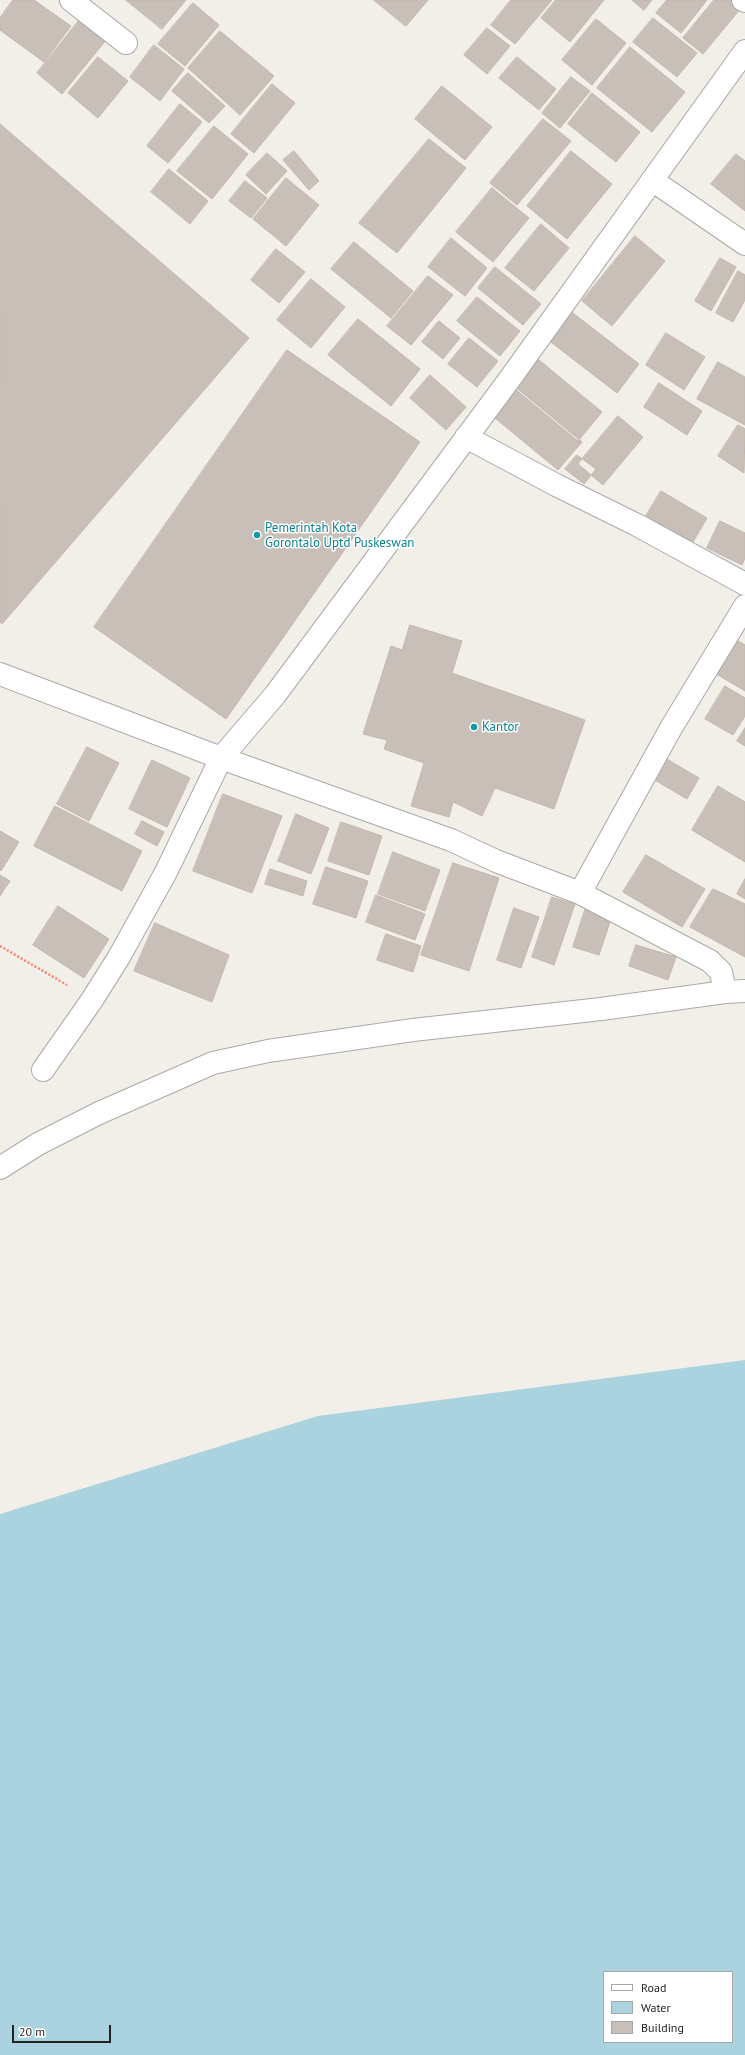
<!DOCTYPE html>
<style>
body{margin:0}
#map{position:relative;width:745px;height:2055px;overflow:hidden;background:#f2efe9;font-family:"PT Sans",sans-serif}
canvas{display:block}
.legend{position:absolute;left:603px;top:1971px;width:130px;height:72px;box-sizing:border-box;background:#fff;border:1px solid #a7a7a7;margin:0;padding:5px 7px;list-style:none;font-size:12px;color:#222}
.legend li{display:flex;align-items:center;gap:8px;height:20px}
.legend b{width:20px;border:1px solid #a7a7a7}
.scale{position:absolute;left:12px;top:2025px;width:99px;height:18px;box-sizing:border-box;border:2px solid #222;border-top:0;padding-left:5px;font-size:12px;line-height:14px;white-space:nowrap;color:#222;-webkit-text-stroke:3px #fff;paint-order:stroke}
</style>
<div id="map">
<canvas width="745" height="2055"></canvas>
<ul class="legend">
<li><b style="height:5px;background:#fff"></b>Road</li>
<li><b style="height:11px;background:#aad3df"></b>Water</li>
<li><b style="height:11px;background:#c7bfb8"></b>Building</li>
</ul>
<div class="scale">20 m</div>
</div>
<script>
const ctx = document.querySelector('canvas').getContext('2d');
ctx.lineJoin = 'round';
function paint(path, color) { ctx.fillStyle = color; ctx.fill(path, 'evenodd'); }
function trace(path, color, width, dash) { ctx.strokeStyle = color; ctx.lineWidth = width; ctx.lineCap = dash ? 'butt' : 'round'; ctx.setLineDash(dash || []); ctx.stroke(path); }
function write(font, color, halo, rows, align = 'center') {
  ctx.font = font + ' "PT Sans",sans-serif'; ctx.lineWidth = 3; ctx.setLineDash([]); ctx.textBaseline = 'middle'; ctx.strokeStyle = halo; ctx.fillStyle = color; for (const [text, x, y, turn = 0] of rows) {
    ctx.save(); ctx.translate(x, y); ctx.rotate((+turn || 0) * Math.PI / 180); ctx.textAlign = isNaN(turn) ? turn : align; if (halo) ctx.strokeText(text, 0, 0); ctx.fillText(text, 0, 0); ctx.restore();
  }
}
paint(new Path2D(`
 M745,1360v695h-745v-541l318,-98zM604,1972h128v70h-128z`), '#aad3df');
const building = new Path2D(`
 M13,0h21l37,26 -27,36 -44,-32v-12z
 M126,0h60l-24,29z
 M374,0h54l-22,26z
 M511,0h41l-37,44 -24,-19z
 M556,0h48l-34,42 -29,-24z
 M632,0h20l-8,10z
 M667,0h40l-26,33 -25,-20z
 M714,0h17l10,8 -38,46 -20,-16z
 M193,3l26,22 -34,41 -27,-22z
 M81,18l26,21 -45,55 -25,-21z
 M653,18l44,35 -20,24 -44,-35z
 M596,19l30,24 -34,42 -30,-25z
 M487,28l23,18 -23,28 -23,-19z
 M220,31l54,45 -34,39 -52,-47z
 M154,45l30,24 -24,32 -30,-24z
 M630,47l55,45 -33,40 -55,-44z
 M98,57l30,24 -30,37 -30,-25z
 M517,57l39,32 -17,21 -40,-32z
 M188,73l37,33 -16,17 -37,-32z
 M571,77l19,14 -30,37 -18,-15z
 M272,84l23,19 -41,50 -23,-19z
 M442,86l50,41 -27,33 -50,-41z
 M592,93l48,39 -24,30 -48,-38z
 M180,104l22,18 -34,41 -21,-17z
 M543,119l28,22 -54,64 -27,-22z
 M0,124l249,214 -247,286 -2,-2z
 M214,126l34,28 -36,45 -35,-28z
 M429,139l37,29 -69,85 -38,-30z
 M294,151l25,30 -10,9 -26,-30z
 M571,151l41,33 -45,55 -40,-33z
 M267,153l20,18 -21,23 -20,-19z
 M736,154l9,7v50l-34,-27z
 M169,169l39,32 -18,23 -39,-32z
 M286,178l33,27 -33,41 -33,-27z
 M245,181l22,17 -16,20 -22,-17z
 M492,188l37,30 -36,44 -37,-30z
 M541,224l28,24 -35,43 -29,-23z
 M635,236l30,25 -53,65 -30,-25z
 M451,238l36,30 -22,28 -37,-29z
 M354,242l59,49 -22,27 -60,-49z
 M276,249l29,23 -26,31 -28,-23z
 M720,258l16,9 -25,44 -16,-10z
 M495,267l46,37 -18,21 -45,-37z
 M738,271l7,4v25l-12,22 -17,-9z
 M428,276l25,19 -42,50 -24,-19z
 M311,279l34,28 -34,41 -34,-28z
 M477,297l43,34 -20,25 -43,-35z
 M565,307l74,57 -22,29 -74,-57z
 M358,319l62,50 -29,37 -63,-51z
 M439,321l21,17 -17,21 -21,-17z
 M666,333l39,24 -21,33 -38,-25z
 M469,338l29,23 -21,26 -29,-23z
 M287,350l133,92 -194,277 -132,-92z
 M533,355l69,57 -24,29 -69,-57z
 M718,362l27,15v48l-48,-26z
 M430,375l36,32 -20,23 -36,-32z
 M659,383l43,28 -15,24 -43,-28z
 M513,385l69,57 -24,28 -69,-57z
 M618,416l25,21 -40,48 -25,-21z
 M738,425l7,4 -1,44 -26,-17z
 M577,455l19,14 -12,15 -19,-15z
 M661,491l46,27 -14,24 -47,-26z
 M720,521l25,12v25l-3,7 -35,-17z
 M410,625l52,16 -10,32 133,47 -31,89 -59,-21 -13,28 -29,-14 -4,15 -38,-11 13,-43 -40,-14 3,-9 -24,-6 28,-88 11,4z
 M733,638l12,7v46l-32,-19z
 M725,686l20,12v18l-12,19 -28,-16z
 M745,728v18l-8,-5z
 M87,747l32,16 -30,58 -32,-17z
 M665,758l34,20 -12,21 -34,-20z
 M152,760l38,18 -23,49 -38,-18z
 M718,786l27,16v60l-53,-32z
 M223,794l59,22 -30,77 -59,-22z
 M55,806l87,45 -20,40 -88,-45z
 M296,814l33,14 -18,46 -33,-13z
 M142,821l22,11 -7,14 -22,-12z
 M341,822l41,14 -13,39 -41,-14z
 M0,831l19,11 -18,29 -1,-1z
 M393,852l47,18 -15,41 -47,-17z
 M646,855l59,34 -23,38 -59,-35z
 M453,863l46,15 -30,93 -48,-16z
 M326,867l42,14 -12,37 -43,-14z
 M270,869l37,12 -4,15 -38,-12z
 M0,875l10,6 -10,15z
 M745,879v20l-8,-5z
 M713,889l32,15v53l-55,-30z
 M376,895l49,19 -10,26 -49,-18z
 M552,897l23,7 -21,61 -22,-8z
 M58,906l51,33 -25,39 -51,-33z
 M586,907l26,9 -13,39 -26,-8z
 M514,908l25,9 -18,51 -24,-8z
 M155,923l74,32 -17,47 -78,-31z
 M386,934l35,12 -8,26 -36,-12z
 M636,945l40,12 -8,23 -39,-14z`);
paint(building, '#c7bfb8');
trace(building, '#c4b6ab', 1);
const minor = new Path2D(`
 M71,0l55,43
 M743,0l2,1
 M652,180l93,64
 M466,437l90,48 81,40 108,59
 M0,674l221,84 230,82 45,21 84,32 130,68 11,11 4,20
 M580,893l91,-165 74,-122
 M43,1070l49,-70 27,-43 47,-85 55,-114 54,-63 234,-315 236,-329
 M0,1168l38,-24 61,-31 114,-50 55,-12 145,-21 188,-21 124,-17 20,-1`);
trace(minor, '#a9a9a9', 24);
trace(new Path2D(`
 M0,946l67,39`), '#fa8072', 2.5, [2, 2]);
trace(minor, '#fff', 22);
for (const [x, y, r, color] of [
 [257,535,4,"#0f9aa8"],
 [474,727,4,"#0f9aa8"]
]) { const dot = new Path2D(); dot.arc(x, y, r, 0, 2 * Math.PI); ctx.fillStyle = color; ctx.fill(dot); trace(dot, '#fff', 1.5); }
write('13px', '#0d838f', '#fff', [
 ["Pemerintah Kota",265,528],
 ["Gorontalo Uptd Puskeswan",265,543],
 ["Kantor",482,727]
], 'left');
</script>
